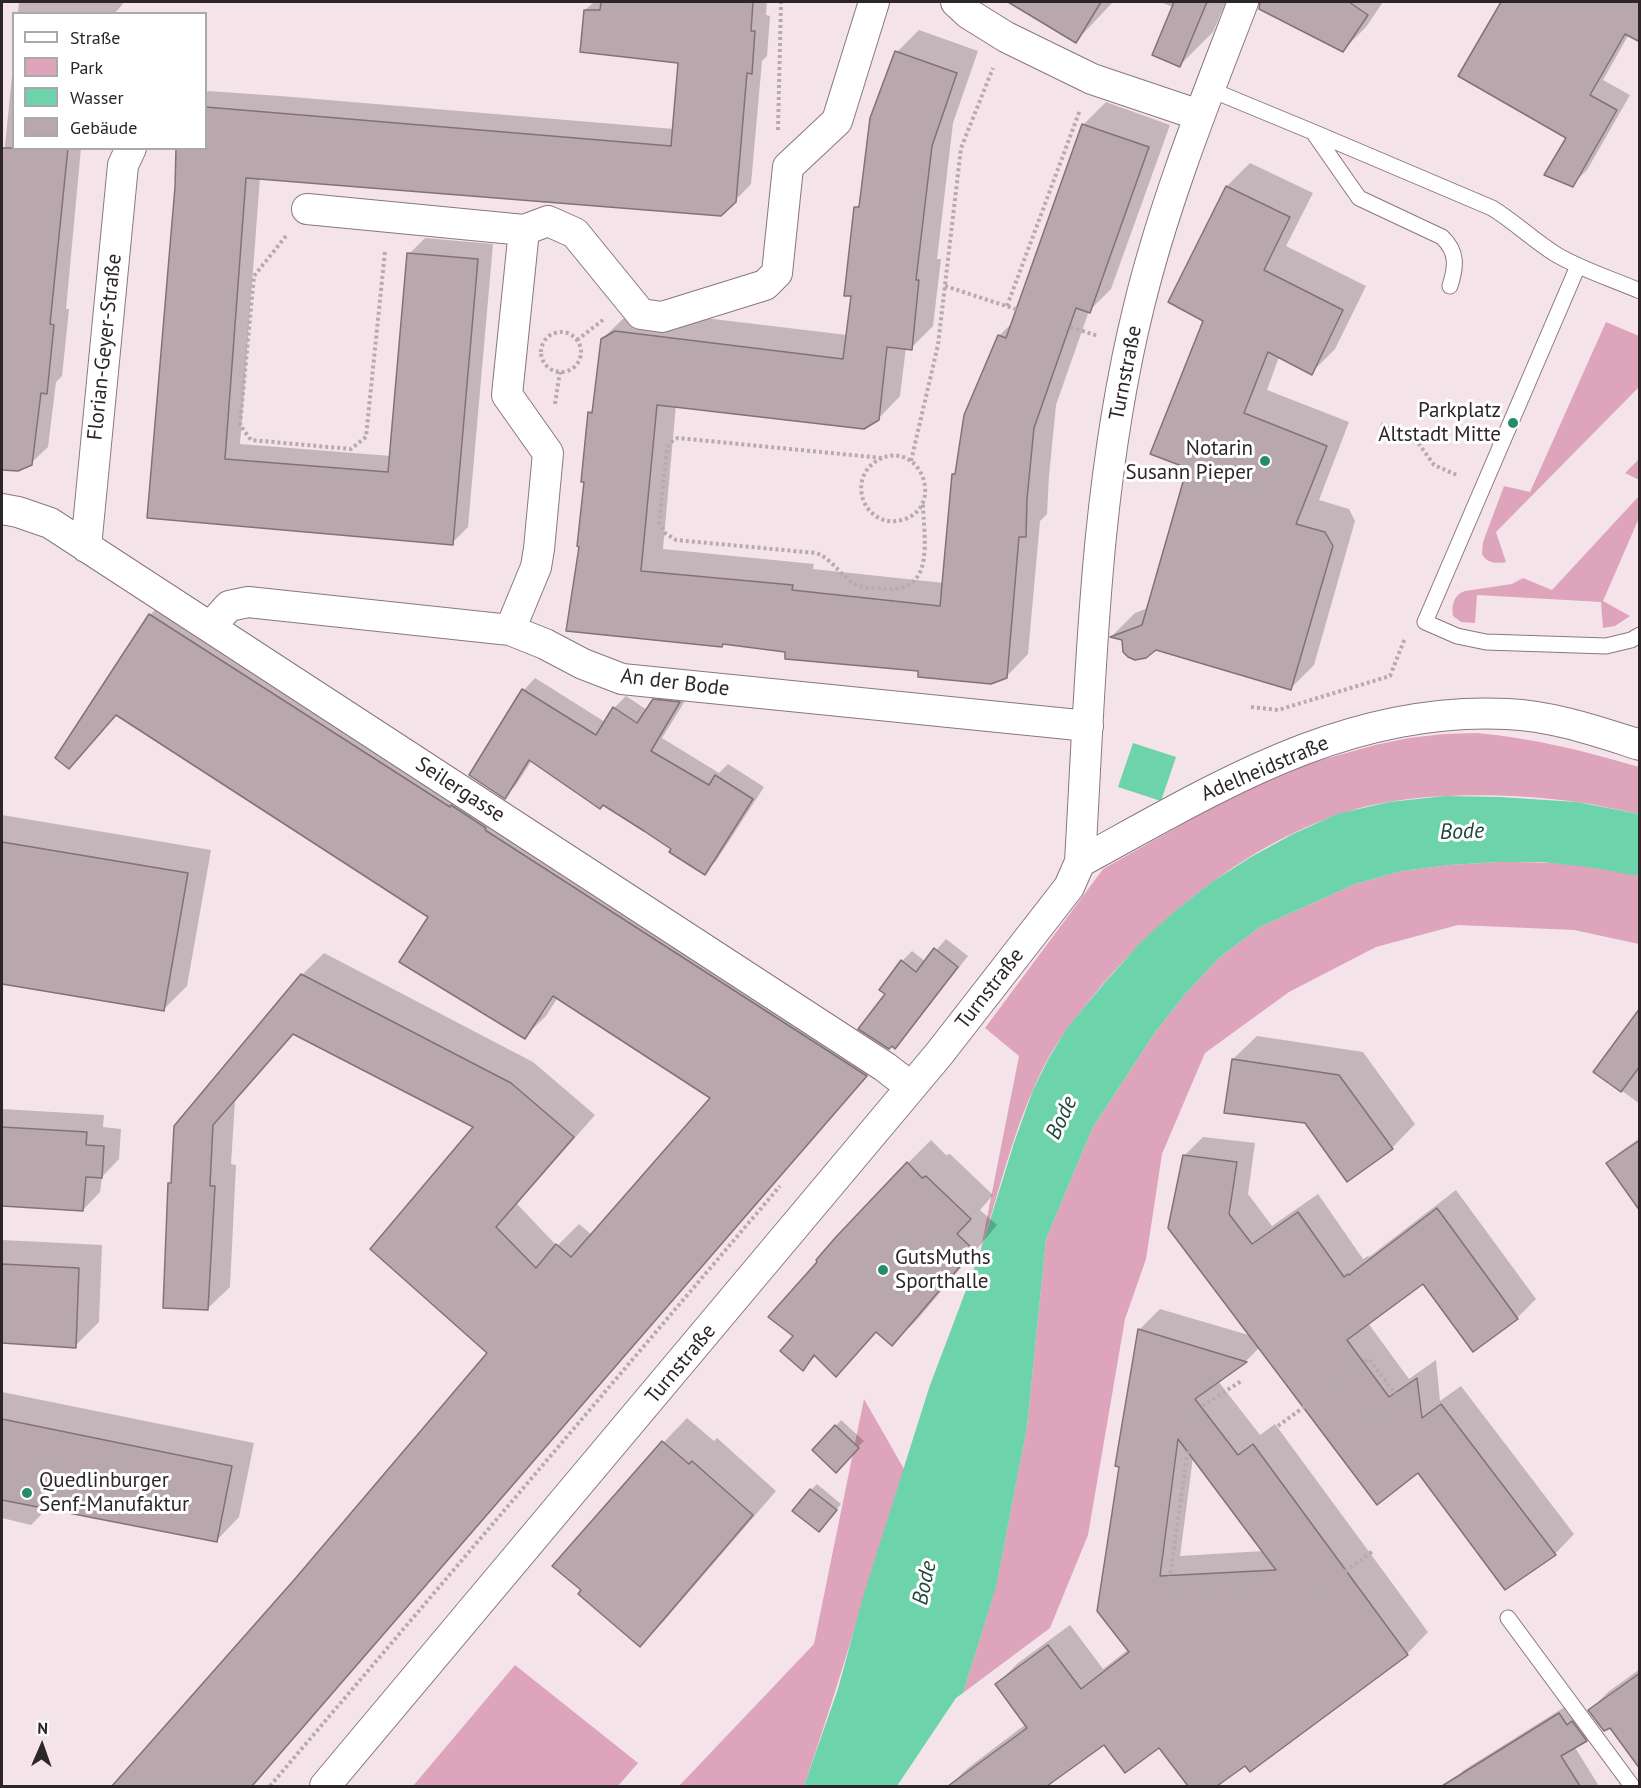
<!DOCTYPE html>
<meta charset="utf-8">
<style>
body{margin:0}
#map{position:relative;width:1641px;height:1788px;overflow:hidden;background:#f5e3ea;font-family:"PT Sans",sans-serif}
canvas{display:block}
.frame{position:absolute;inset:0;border:3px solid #2c2628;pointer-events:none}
.legend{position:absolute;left:12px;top:12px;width:195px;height:138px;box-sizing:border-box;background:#fff;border:2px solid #aba8a9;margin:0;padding:8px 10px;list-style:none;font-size:18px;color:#2c2628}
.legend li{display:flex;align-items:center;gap:12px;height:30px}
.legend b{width:30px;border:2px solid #aba8a9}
.north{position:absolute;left:12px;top:1716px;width:60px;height:60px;-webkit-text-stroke:4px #fff;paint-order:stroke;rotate:2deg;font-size:16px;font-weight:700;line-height:24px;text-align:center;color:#2c2628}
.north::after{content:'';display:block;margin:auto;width:21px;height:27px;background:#2c2628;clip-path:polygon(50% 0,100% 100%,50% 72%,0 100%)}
</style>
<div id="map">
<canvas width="1641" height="1788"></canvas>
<div class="frame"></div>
<ul class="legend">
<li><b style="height:8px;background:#fff"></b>Straße</li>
<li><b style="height:16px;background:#dea4bb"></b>Park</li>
<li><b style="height:16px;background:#6dd3aa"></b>Wasser</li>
<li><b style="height:16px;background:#b8a7ad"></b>Gebäude</li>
</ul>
<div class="north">N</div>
</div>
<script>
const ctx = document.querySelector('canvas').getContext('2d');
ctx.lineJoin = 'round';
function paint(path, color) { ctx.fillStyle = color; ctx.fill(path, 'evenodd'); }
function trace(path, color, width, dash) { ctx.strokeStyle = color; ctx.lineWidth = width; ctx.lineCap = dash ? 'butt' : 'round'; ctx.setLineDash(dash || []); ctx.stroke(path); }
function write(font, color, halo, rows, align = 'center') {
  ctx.font = font + ' "PT Sans",sans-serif'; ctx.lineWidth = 6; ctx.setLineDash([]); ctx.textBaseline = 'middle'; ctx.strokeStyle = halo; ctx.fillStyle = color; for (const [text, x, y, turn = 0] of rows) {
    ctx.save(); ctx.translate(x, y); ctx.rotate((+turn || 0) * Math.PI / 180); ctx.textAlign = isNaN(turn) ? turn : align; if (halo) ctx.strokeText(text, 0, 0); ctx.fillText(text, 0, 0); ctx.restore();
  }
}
paint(new Path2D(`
 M1606,322l33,14v51l-143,145 10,30c-10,2 -19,1 -24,-8l1,-12 21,-56 26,6z
 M1639,459v21l-14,-7z
 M1639,496v22l-36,83 27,15 -15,10 -12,2 -2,-26 -124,-7 -2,28 -14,-1 -8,-6c-2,-10 1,-22 12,-25l47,-7 11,-6 29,12z
 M1477,733c56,5 108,18 162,34v47c-20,-4 -41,-9 -62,-12 -57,-8 -132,-10 -189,0 -113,19 -223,106 -294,193 -16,20 -32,39 -45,62 -33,60 -49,131 -69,196l39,-197 -34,-28 118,-159 126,-71 82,-35 64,-18 34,-7 35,-4z
 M1498,862c47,0 96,1 141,14v68l-65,-14 -116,-5 -82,22 -87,45 -84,61 -43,101 -16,105 -21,60 -37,216 -38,93 -87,65 33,-107 31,-159 19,-188 47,-112 63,-96 31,-39 33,-35 40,-30 95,-43 47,-13 47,-6z
 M864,1399l40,70c-34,106 -64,213 -100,317h-125l135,-142z
 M515,1665l123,98 -20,23h-205z`), '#dea4bb');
paint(new Path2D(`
 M1133,743l43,14 -15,44 -43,-14z
 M1445,796l55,1 77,5 62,12v62l-51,-9 -47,-5h-43l-49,3 -47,6 -47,13 -95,43 -40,30 -33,35 -31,39 -63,96 -47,112 -19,188 -31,160 -33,106 -7,5 -59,88h-93l34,-97 25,-92 66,-209 51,-135 34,-110 19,-53 16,-32 18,-30 40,-48 33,-37 35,-32 37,-29 39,-25 42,-23 44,-20 52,-12z`), '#6dd3aa');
paint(new Path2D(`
 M19,2h104l-1,3 -8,9h-96z
 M594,2h173l-1,13 4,1 -3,40 -5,5 -11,123 -30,31 -461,-38 -20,267 151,12 18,-202 16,-16 68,6 -25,283 -16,16 -303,-26 57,-369v-55l2,-2 72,5 394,33 6,-68 -95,-51z
 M1011,2h102l-37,39z
 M1160,2h66l-13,30 -33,33 -7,-58z
 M1264,2h119l-17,25 -23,23 -82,-42z
 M1503,2h137v38l-11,-6 -26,46 27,15 -43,75 -15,15 -4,-48 -108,-62z
 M919,30l59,21 -25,72 -16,136h4l-8,67 -22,22 -5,-1 -6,49 -22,23 -202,-14 -13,144 151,15 -1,5 131,14 10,-108 3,-3 42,-136 14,-14 71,-198 22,-22 64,23 -59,164 -22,22 -33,94 -7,71 -2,38 -7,7 -12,133 -22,23 -87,-8 -194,-26 -3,3 -141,-100 8,-133 5,-5 8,-69 23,-22 13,-7 209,25 6,-40 3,-87 5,-6 36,-150z
 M14,56v92h67l-15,161h3l-7,67 -6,6 -8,65 -17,16 -13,7 -16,-2v-292z
 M1250,163l63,30 -27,53 80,40 -31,63 -24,24 -32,-16 -12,33 82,32 -30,78 30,9 6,12 -41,144 -24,24 -177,-54 22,-22 13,-5 41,-140 16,-148 22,-134z
 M172,593l715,460 -634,733h-139l181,-205 194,-229 -14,-226 -180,-93 -60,68 -4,63 5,1 -6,122 -22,21 -38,-124 132,-209 22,-22 209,109 62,53 -78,89 40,42 22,-22 13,11 120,-137 -154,-101 -12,19 -22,21 -94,-121 -312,-202 -49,53 -12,-10 93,-142zM556,989l2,1 -16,25h-3z
 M535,678l70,44 9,-14 12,-12 21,14 20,-22 24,3 -29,47 57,35 9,-9 36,23 -48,74 -12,12 -30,-24 -142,-89 -16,25 -12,12 20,-107z
 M2,815l209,35 -24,136 -23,23 -162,-27z
 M946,939l22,17 -63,80 -10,11 -8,-53 15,-33 10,-10 14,11z
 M1640,1010v94l-45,-33z
 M1257,1036l106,16 52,72 -23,24 -86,-26 -73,-63z
 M2,1109l102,6 -1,12 18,2 -2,30 -17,18 -2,15 -17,18 -81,-5z
 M1203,1137l52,6 -7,51 24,32 46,-32 45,65 5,-3 1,1 87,-67 80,109 -19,19 -94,-36 -55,41 41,56 27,-19 4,41 21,-15 113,148 -19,20 -49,34 -87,-117 -159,-124 -14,14 -28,20 42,54 15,-11 153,208 -21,22 -157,116 -5,-6 -31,22h-24l-31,-40 -55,-4 -59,44h-96l19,-18 58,-44 -29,-40 21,-21 52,-38 33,44 26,-20 10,-319 21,-21 92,27 -68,-180zM1193,1457l71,94 -84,5z
 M1640,1138v70l-32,-45 12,-11z
 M931,1140l15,15 4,-1 43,41 -13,15 17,15 -81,96 -24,23 -15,-13 -41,44 -20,-19 -13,13 -8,-33 113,-173z
 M2,1240l100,5 -3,77 -24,24 -73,-5z
 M2,1392l252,51 -15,74 -23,24 -168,-33 -17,17 -29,-7z
 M687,1418l27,23 3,-3 59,53 -113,131 -23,23 -57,-55 -29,-24 110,-124z
 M841,1420l23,21 -28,29v-44z
 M817,1484l24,20 -17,21 -13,-35z
 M1640,1669v97l-30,-40 -20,-16 18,-18z
 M1571,1703l26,25 -11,12 -12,6 25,40h-147l2,-1 -2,-3 12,-12z`), '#0003');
const building = new Path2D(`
 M601,2h152l-2,29h4l-3,43 -5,-1 -11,129 -15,14 -475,-38 -21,281 163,13 19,-219 71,6 -25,286 -306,-27 28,-331 1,-39h30v-41l465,39 7,-83 -98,-11 4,-42h16z
 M1008,2h93l-25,41z
 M1174,2h33l-27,65 -28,-12z
 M1260,2h89l19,13 -25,37 -84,-43z
 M1501,2h139v40l-15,-8 -35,61 27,15 -44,77 -29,-12 22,-37 -108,-62z
 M895,51l62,22 -25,73 -16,134h3l-7,70 -25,-3 -8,73 -15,9 -207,-24 -16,166 152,14 -1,5 148,16 12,-132h3l9,-59 34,-80 8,3 76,-214 67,23 -59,166 -14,-5 -42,120 -7,71 -1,38h-7l-12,141 -16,6 -73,-7v-6l-133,-12v-7l-62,-8 -1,3 -156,-16 13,-84 -2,-1 7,-64h-3l7,-70 4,1 9,-74 14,-8 228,28 8,-63h-7l10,-89h5l11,-89z
 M2,148h66l-18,176 4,1 -7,69 -6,-1 -9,72 -14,6 -16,-1z
 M1226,186l64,31 -26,53 79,40 -31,65 -44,-23 -24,61 83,33 -31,78 29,8 8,14 -42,144 -135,-40 -10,8 -11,2 -7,-3 -5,-5 -1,-12 -12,-3 32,-12 45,-157 -37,-14 53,-133 -35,-19z
 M149,614l301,193 1,-2 35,23 -1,2 382,246 -615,710h-140l182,-206 193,-227 -117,-104 103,-122 -180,-93 -80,91 -3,61h5l-7,124 -45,-2 5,-125h3l3,-57 127,-152 210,109 63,54 -78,90 40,41 20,-24 15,13 139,-159 -157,-102 -28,43 -126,-77 29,-45 -312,-202 -47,54 -14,-11z
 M522,689l74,46 17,-28 24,16 16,-24 27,3 -29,49 58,34 6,-10 38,24 -48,76 -36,-23 2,-3 -27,-18 -41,-26 -3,4 -71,-49 -24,39 -36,-24z
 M2,842l186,31 -24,138 -162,-27z
 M934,948l24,19 -63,82 -3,-3 -3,3 -31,-20 27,-35 -6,-4 22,-30 15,12z
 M1640,1008v58l-19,26 -28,-20z
 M1232,1059l107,16 54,74 -46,33 -42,-59 -81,-10z
 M2,1127l85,5 -1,13 18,1 -2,32 -16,-1 -3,34 -81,-5z
 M1640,1140v71l-34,-48z
 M1183,1155l54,7 -8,52 23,30 46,-32 46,65 4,-3 1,1 88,-67 81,111 -45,33 -50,-68 -76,56 42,57 28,-19 5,40 19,-14 115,151 -51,35 -87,-117 -41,32 -209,-277z
 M907,1162l15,16 4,-2 45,43 -14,15 17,16 -82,96 -16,-14 -40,45 -22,-22 -11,16 -23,-20 13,-15 -25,-19 49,-55 -1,-2 19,-22z
 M2,1264l77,4 -3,80 -74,-5z
 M1138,1329l109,33 -52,37 43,56 15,-11 155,211 -158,117 -5,-6 -28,20h-29l-29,-38 -34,25 -21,-28 -57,41h-99l79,-58 -32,-44 53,-39 33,44 48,-37 -32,-41 22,-144 -4,-1zM1178,1439l98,131 -116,6z
 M2,1419l230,47 -15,76 -215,-42z
 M835,1425l24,23 -23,25 -24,-23z
 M662,1441l27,23 3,-3 61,54 -113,132 -62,-53 3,-4 -29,-24z
 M810,1489l27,21 -18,22 -27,-21z
 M1640,1673v96l-30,-41 -6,3 -16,-21z
 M1559,1713l8,12 5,-4 15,20 -26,15 19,30h-138z`);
paint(building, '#b8a7ad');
trace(building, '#827278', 1.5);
const lane = new Path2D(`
 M1209,89l104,43 46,66 83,39c16,15 14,30 8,49
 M1313,132l179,76c23,14 42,33 65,47 26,15 55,24 83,36
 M1578,266l-153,356 32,14 29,6 120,4 25,-6 9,-5
 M1508,1618l124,168`);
const street = new Path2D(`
 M956,2l13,12 37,23 86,42 107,36
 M307,209l217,21
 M2,509l16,3 32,11 835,544 26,20
 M86,547l37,-382 8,-17
 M210,627l19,-21 19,-4 262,28 35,14 38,20 39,15 466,47
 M510,630l26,-63 3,-18 9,-96 -41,-58 17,-165 24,-9 27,12 66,81 21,3 103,-32 12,-12 11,-106 49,-46 37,-119
 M1080,862c136,-74 266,-156 427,-148 46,2 89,17 133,31
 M325,1786l614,-732 130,-167 11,-25c11,-186 14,-374 59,-556 25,-103 66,-205 104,-304`);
trace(lane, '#88787e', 17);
trace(street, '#88787e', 32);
trace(new Path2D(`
 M778,130l3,-128
 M286,236l-32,40 -14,149 11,15 100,9 15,-12 19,-186
 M945,286l153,50
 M1007,306l73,-196
 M541 352a20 20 0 1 1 40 0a20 20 0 1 1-40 0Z
 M577,340l26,-20
 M555,404l5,-32
 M1381,424l38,20 15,21 25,11
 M882,458c-40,18 -17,75 23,61 39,-14 16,-77 -23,-61l-204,-20 -5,2 -6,8 -8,75 6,10 11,7 140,13c17,6 24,23 39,31 9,5 22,4 32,5 50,2 36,-53 36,-87
 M911,461l27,-116 23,-197 32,-80
 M1251,707l27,3 112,-34 15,-38
 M1278,1426l91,-67 31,41 -30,21 -29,-41
 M1168,1603v-12l25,-179 50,-32
 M1163,1608l12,-10 46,-5 67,13 16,-4 69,-51
 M270,1786l510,-600`), '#b7a9ae', 4, [3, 3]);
trace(lane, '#fff', 15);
trace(street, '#fff', 30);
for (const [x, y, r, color] of [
 [1513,423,6,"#248c69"],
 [1265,461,6,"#248c69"],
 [883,1270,6,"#248c69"],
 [27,1493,6,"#248c69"]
]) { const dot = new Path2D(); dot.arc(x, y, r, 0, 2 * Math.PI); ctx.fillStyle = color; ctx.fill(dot); trace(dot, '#fff', 2); }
write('21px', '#2c2628', '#fff', [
 ["Florian-Geyer-Straße",105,347,-84],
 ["Turnstraße",1126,373,-79],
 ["An der Bode",675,683,7],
 ["Adelheidstraße",1265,769,-23],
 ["Seilergasse",460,790,33],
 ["Turnstraße",990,989,-52],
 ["Turnstraße",681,1364,-50]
]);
write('21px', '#2c2628', '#fff', [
 ["Parkplatz",1501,411],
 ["Altstadt Mitte",1501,435],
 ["Notarin",1253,449],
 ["Susann Pieper",1253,473],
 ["GutsMuths",895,1258,"left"],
 ["Sporthalle",895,1282,"left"],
 ["Quedlinburger",39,1481,"left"],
 ["Senf-Manufaktur",39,1505,"left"]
], 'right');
write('italic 22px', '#1e4938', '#fff', [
 ["Bode",1462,832,-2],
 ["Bode",1062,1118,-65],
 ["Bode",925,1583,-78]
]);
</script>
